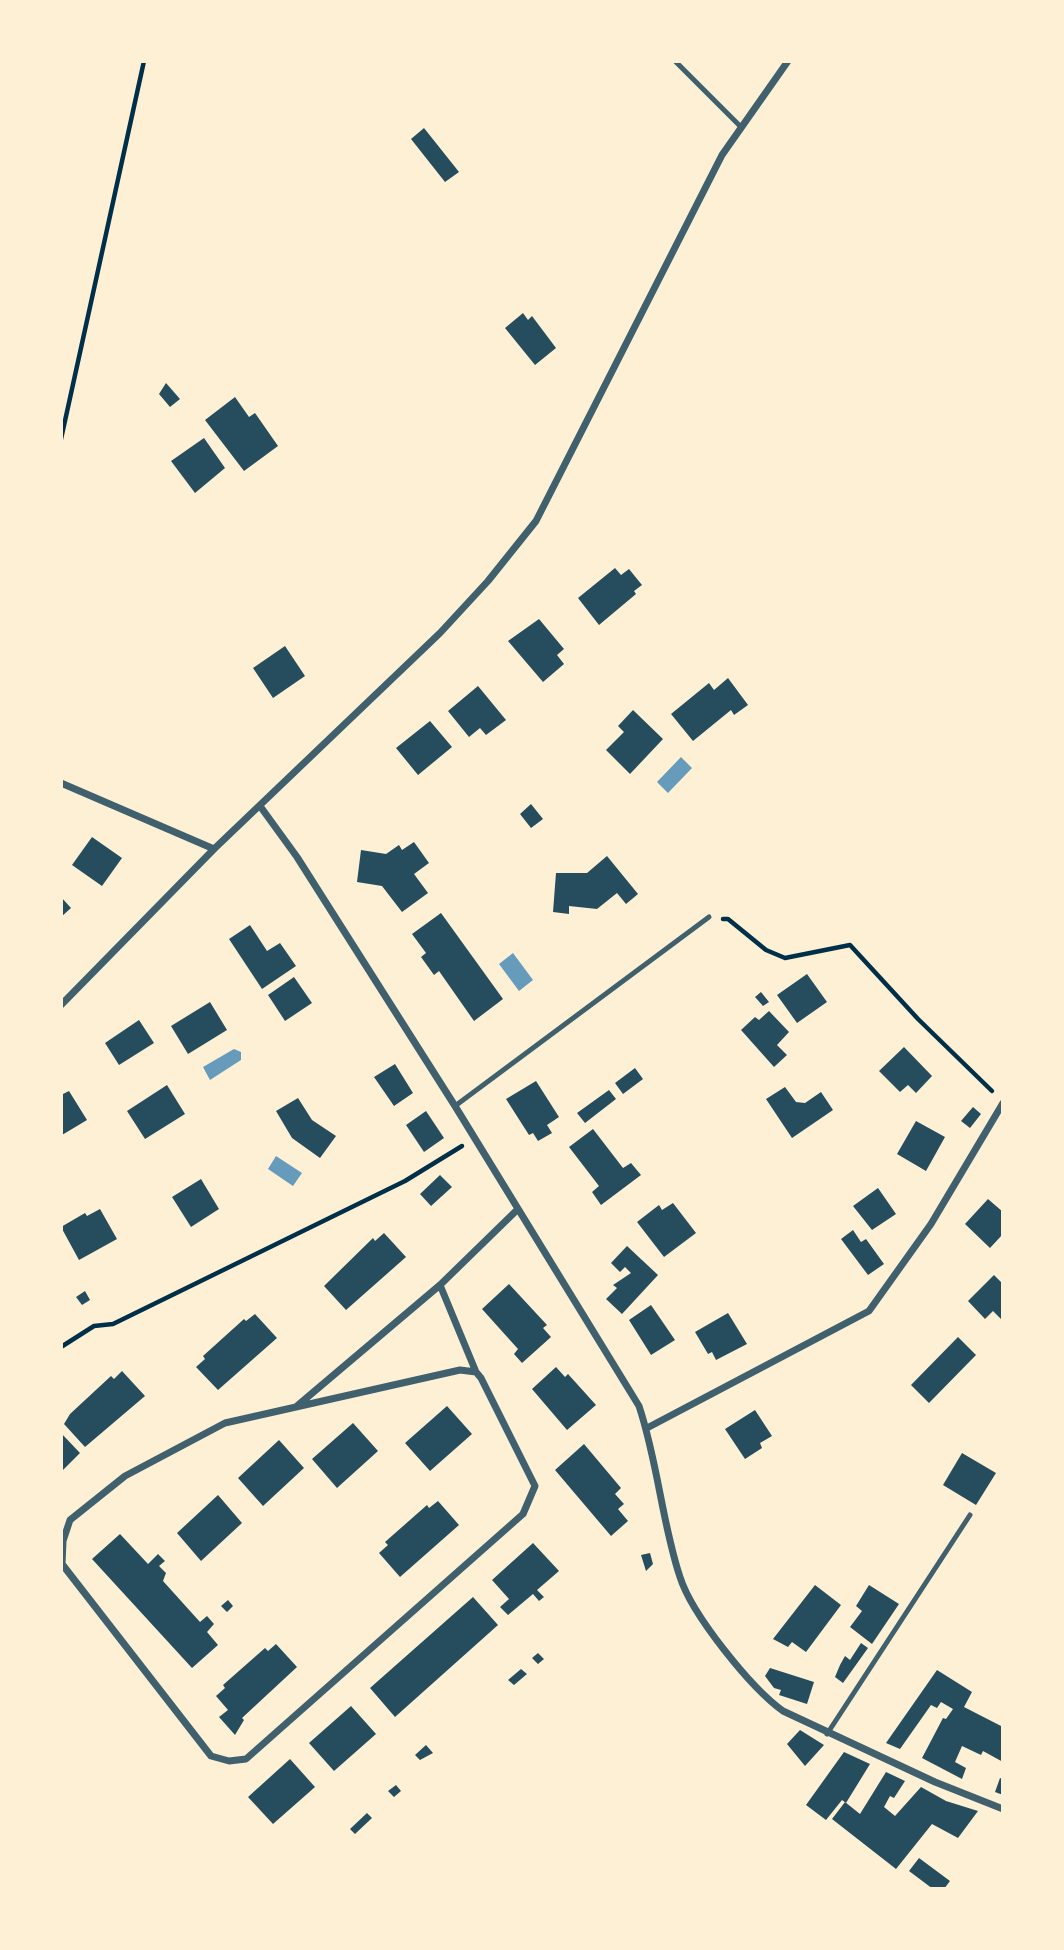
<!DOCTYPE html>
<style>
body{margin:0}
#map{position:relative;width:1064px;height:1950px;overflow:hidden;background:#fdf0d5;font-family:Lato,sans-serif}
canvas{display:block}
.frame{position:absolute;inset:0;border:63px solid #fdf0d5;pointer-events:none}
</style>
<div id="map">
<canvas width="1064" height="1950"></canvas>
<div class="frame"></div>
</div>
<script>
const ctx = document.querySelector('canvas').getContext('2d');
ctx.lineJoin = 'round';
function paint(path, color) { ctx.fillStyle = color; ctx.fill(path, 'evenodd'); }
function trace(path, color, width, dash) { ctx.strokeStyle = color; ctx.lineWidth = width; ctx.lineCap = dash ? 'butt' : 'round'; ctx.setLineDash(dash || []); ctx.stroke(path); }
paint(new Path2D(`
 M681,757l11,11 -24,25 -11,-11z
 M513,953l20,27 -14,11 -20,-27z
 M234,1049l7,3v8l-31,20 -7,-13z
 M276,1156l26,17 -9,13 -25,-17z`), '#669bbc');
paint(new Path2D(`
 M424,128l35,44 -14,10 -34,-43z
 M523,313l5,7 4,-4 24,32 -21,17 -30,-37z
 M166,383l14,16 -10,8 -11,-13z
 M235,397l14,20 6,-4 23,33 -34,25 -39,-51z
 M204,438l21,30 -30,25 -24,-32z
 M615,568l6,7 8,-6 13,16 -8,6 2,3 -37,31 -21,-27z
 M539,619l25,30 -7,6 7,9 -21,18 -35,-41z
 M285,646l20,30 -32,22 -20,-30z
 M728,678l20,27 -14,10 -3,-5 -38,31 -22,-27 38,-31 5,7z
 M478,686l28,34 -20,15 -6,-7 -11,9 -21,-26z
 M633,710l30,29 -33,35 -24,-24 18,-18 -6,-6z
 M430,721l22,26 -34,28 -22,-27z
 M531,804l12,15 -12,9 -11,-14z
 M92,837l30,21 -20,28 -30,-21z
 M414,842l15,21 -15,11 14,19 -26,19 -20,-26 -25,-4 4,-32 25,4 13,-9 3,5z
 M607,856l31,38 -12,10 -9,-11 -20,16 -28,-3v8l-16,-2 3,-39h31z
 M61,897l10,11 -10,9z
 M441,913l62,86 -29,22 -35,-50 -5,4 -13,-18 5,-4 -14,-19z
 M250,925l17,26 13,-8 16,23 -34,23 -33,-50z
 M807,974l20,28 -30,21 -20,-28z
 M294,977l18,26 -27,18 -17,-26z
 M761,992l8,10 -6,4 -8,-9z
 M210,1002l17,28 -39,24 -17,-28z
 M769,1011l20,21 -12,13 10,10 -13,12 -33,-37 14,-13 4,3z
 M139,1020l15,23 -35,22 -14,-22z
 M904,1047l28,29 -16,17 -8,-8 -8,7 -21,-21z
 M395,1064l18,29 -19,13 -20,-29z
 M635,1068l8,11 -20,15 -8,-11z
 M536,1081l23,36 -12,8 5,8 -14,8 -5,-8 -4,2 -23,-36z
 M167,1085l18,29 -40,25 -18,-28z
 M785,1087l11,15 9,1 16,-11 12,18 -41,28 -26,-39z
 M609,1090l7,9 -31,24 -8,-10z
 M69,1091l18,29 -25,15 -1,-40z
 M298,1098l14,22 24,16 -16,22 -28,-20 -16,-27z
 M973,1107l8,7 -11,14 -9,-7z
 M426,1111l18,27 -20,14 -18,-27z
 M916,1121l29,16 -19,34 -29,-17z
 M593,1129l30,39 8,-5 10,12 -40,30 -9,-13 7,-6 -30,-39z
 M440,1175l12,12 -21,19 -11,-12z
 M201,1179l18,30 -28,18 -19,-30z
 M878,1188l18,26 -24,16 -19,-24z
 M988,1199l15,13v22l-13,14 -25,-24z
 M673,1203l23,30 -32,24 -27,-35 22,-17 3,5z
 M100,1209l17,30 -38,21 -18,-33 24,-14 2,3z
 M853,1230l8,12 5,-3 18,25 -16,11 -27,-36z
 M384,1233l22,24 -60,53 -22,-24 49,-48 2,3z
 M627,1246l31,29 -36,39 -16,-15 11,-11 -4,-3 18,-12 -6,-6 -5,5 -9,-9z
 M994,1275l9,9v37l-10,-10 -8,8 -17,-18z
 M509,1284l38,41 -4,3 8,9 -29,26 -8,-9 4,-5 -36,-40z
 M85,1291l5,9 -8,5 -6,-8z
 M651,1305l24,35 -24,15 -22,-35z
 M728,1313l19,31 -31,16 -4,-8 -4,2 -13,-22z
 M255,1314l22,24 -59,52 -22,-23 9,-8 -2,-3 41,-37 2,2z
 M958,1337l18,18 -47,48 -18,-18z
 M556,1367l9,10 3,-3 28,31 -29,25 -35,-41z
 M122,1371l23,25 -60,51 -21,-23 6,-10 41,-38 3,3z
 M447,1406l25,28 -42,37 -25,-28z
 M755,1410l17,26 -12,7 2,5 -17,11 -20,-30z
 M353,1423l25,28 -41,37 -25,-29z
 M61,1433l19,20 -19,19z
 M279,1440l25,28 -41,38 -25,-28z
 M584,1444l37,44 -6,6 9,10 -6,5 10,12 -17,15 -56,-66z
 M962,1453l34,20 -20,32 -33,-20z
 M218,1495l24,28 -41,38 -24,-28z
 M438,1501l21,24 -59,52 -21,-24 9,-8 -3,-3 42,-37 2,3z
 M120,1534l28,30 10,-10 7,7 -6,5 7,7 -3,8 37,41 7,-6 7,8 -7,8 11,13 -26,23 -100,-109z
 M533,1543l26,28 -22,19 7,7 -5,4 -6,-7 -25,21 -8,-8 9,-8 -17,-19z
 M650,1553l3,11 -7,7 -5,-16z
 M815,1585l26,20 -35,47 -14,-10 -4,5 -15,-8z
 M869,1585l30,19 -27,40 -22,-17 12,-16 -6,-5z
 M473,1597l25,28 -103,92 -25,-29z
 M228,1600l5,6 -6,6 -6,-6z
 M861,1643l7,5 -25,35 -8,-6 5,-12 5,-9 5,4z
 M276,1644l21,23 -55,51 2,2 -9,15 -16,-18 9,-7 -12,-14 9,-8 -2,-3 42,-37 3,3z
 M538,1653l6,6 -6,5 -6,-6z
 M770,1668l44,14 -7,22 -28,-9 2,-5 -7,-2 -9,-12z
 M521,1669l6,5 -13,11 -6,-5z
 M937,1670l35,22 -8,15 39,20v35l-20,-11 -2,4 -19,-9 -7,16 11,6 -4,11 -40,-21 21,-40 3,1 7,-10 -12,-7 -4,6 -6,-3 -31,44 -14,-6z
 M351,1706l25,28 -42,37 -25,-28z
 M800,1730l24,15 -19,21 -18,-22z
 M426,1745l7,8 -13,7 -5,-5z
 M844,1752l26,12 -24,39 -4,-3 -16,20 -20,-15z
 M290,1759l25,28 -42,37 -25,-27z
 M886,1772l19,9 -11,17 -4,-2 -6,11 11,9 26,-29 25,14 32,10 -20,27 -26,-14 -36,45 -64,-50 13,-17 15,12z
 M1000,1778l3,1v16l-8,-3z
 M396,1785l5,6 -7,6 -6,-6z
 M367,1813l5,5 -17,16 -5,-5z
 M919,1858l31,23 -6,8h-11l-24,-18z`), '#264d5e');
trace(new Path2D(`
 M61,439l83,-378
 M723,919h5l38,31 19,8 65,-13 68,74 74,72
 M61,1347l33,-21 19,-2 292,-143 57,-35`), '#003049', 4.5);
trace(new Path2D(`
 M675,61l67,67
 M455,1106l254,-189
 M827,1734l143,-219`), '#3f606c', 5);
trace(new Path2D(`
 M61,783l153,66
 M260,806l37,51 158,249 184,300c19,57 23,117 41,171 12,38 71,111 103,134l152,71 68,27
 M61,1005l153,-156 226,-216 48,-52 48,-60 186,-366 66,-94
 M440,1285l36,87
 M460,1370l16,2 5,6 54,108 -12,28 -277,245 -17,2 -18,-5 -149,-192 1,-23 7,-21 55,-44 100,-53z
 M297,1406l143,-121 78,-76
 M647,1428l222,-117 62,-87 72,-121`), '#3f606c', 7);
</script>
